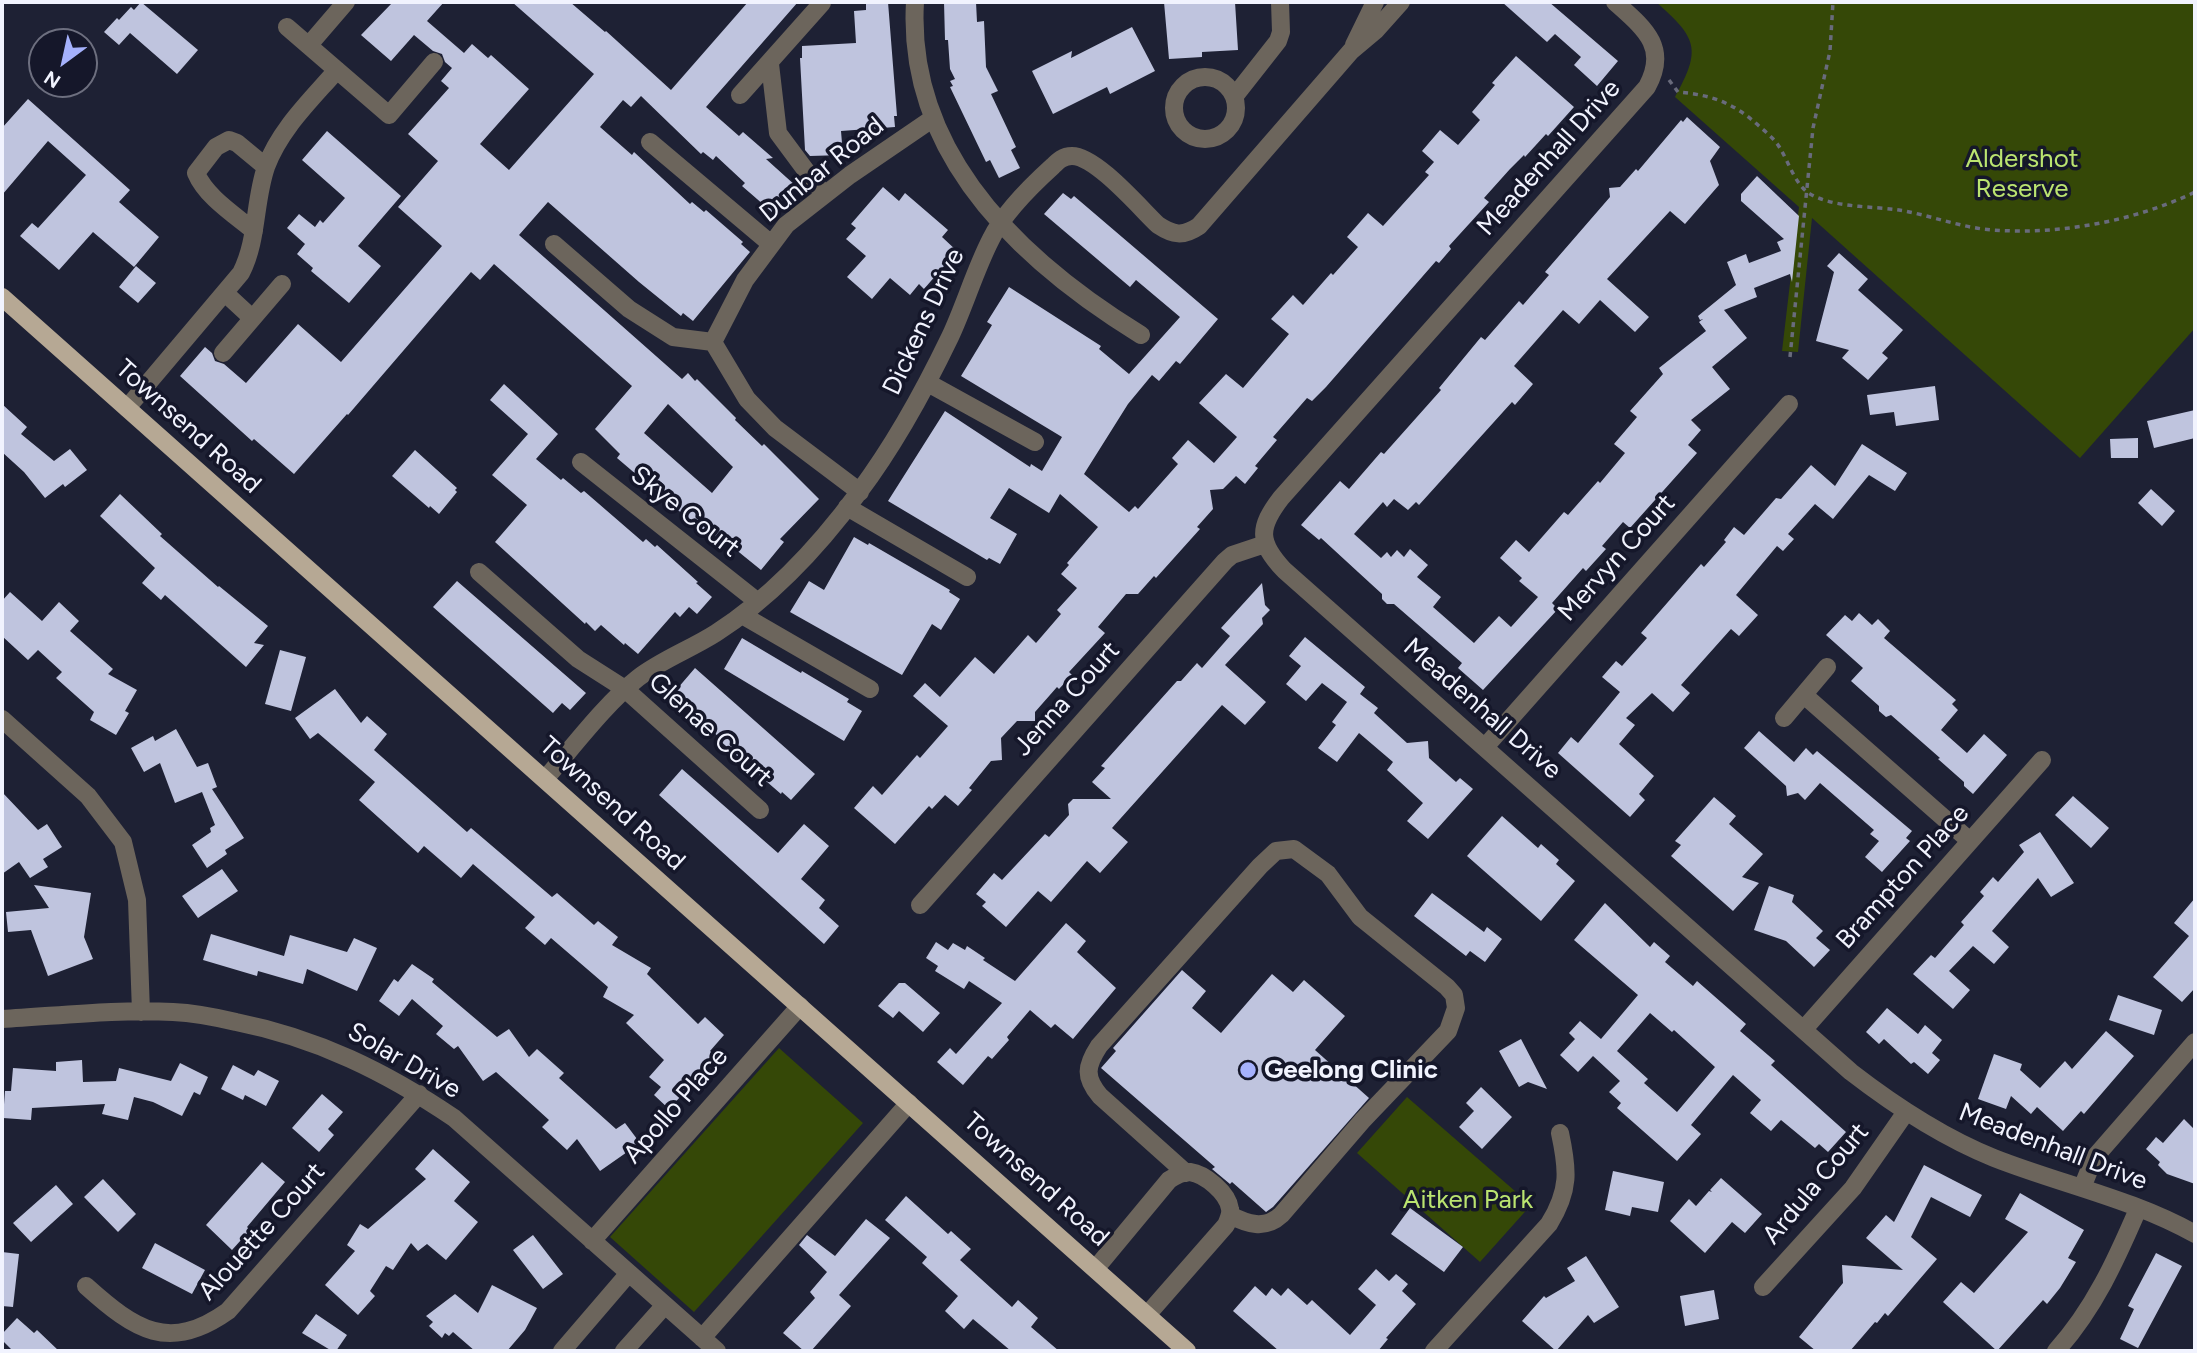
<!DOCTYPE html>
<style>
body{margin:0}
#map{position:relative;width:2197px;height:1353px;overflow:hidden;background:#1e2134;font-family:Figtree,sans-serif}
canvas{display:block}
.frame{position:absolute;inset:0;border:4px solid #f1f3fe;pointer-events:none}
.north{position:absolute;left:28px;top:28px;width:70px;height:70px;box-sizing:border-box;background:#15172a;border:2px solid #6d6f7f;border-radius:50%;rotate:213deg;font-size:19px;font-weight:700;line-height:28px;text-align:center;color:#f1f3fe}
.north::after{content:'';display:block;margin:auto;width:24px;height:32px;background:#a5b1fc;clip-path:polygon(50% 0,100% 100%,50% 72%,0 100%)}
</style>
<div id="map">
<canvas width="2197" height="1353"></canvas>
<div class="frame"></div>
<div class="north">N</div>
</div>
<script>
const ctx = document.querySelector('canvas').getContext('2d');
ctx.lineJoin = 'round';
function paint(path, color) { ctx.fillStyle = color; ctx.fill(path, 'evenodd'); }
function trace(path, color, width, dash) { ctx.strokeStyle = color; ctx.lineWidth = width; ctx.lineCap = dash ? 'butt' : 'round'; ctx.setLineDash(dash || []); ctx.stroke(path); }
function write(font, color, halo, rows, align = 'center') {
  ctx.font = font + ' Figtree,sans-serif'; ctx.lineWidth = 7; ctx.setLineDash([]); ctx.textBaseline = 'middle'; ctx.strokeStyle = halo; ctx.fillStyle = color; for (const [text, x, y, turn = 0] of rows) {
    ctx.save(); ctx.translate(x, y); ctx.rotate((+turn || 0) * Math.PI / 180); ctx.textAlign = isNaN(turn) ? turn : align; if (halo) ctx.strokeText(text, 0, 0); ctx.fillText(text, 0, 0); ctx.restore();
  }
}
paint(new Path2D(`
 M1656,2h539v326l-115,130 -268,-240 -14,134 -16,-1 17,-144 -124,-110c27,-48 22,-59 -19,-95z
 M779,1048l84,75 -169,189 -84,-75z
 M1407,1097l124,108 -51,57 -123,-109z`), '#354807');
paint(new Path2D(`
 M141,2l57,48 -21,24 -47,-41 -11,12 -15,-13 13,-14 2,2 12,-13 3,3z
 M393,2h51l-17,19 37,32 8,-9 16,14 3,-3 38,34 -49,55 29,26 85,-96 -82,-72h58l35,30 1,-1 65,59 77,-88h50l-92,105 33,29 4,-4 30,26 -7,1 30,27 -24,26 -30,-26 3,-3 -29,-27 -3,4 -10,-8 -2,2 -60,-58 -10,11 -8,-7 -23,27 32,28 2,-3 56,52 2,-2 12,10 2,-2 37,32 -2,2 9,8 -57,69 -10,-8 -2,3 -42,-34 -91,-80 -29,33 163,144 6,-6 7,8 2,-2 39,39 -1,2 27,26 2,-2 55,55 -39,40 4,3 -23,28 -37,-30 -2,2 -8,-7 -2,2 -20,-15 -75,-64 3,-4 -25,-25 37,-43 -138,-122 -14,16 -9,-8 -123,143 -1,-1 -53,60 -40,-35 -2,2 -72,-65 25,-29 7,6 3,8 9,3 22,19 52,-59 43,38 101,-116 -44,-39 40,-46 -30,-27 41,-46 -8,-7 11,-13 -7,-6 -3,-8 -9,-3 -19,-16 -23,26 -30,-26zM668,404l65,63 -21,26 -68,-60z
 M866,2h22l9,114h-3l1,11 -54,4 2,24 -33,1 -5,-6 -5,-92h2v-12l54,-3 -2,-32 12,-1z
 M944,2h32l1,20 7,-1 2,46 12,24 -7,3 25,53 -5,3 9,18 -21,10 -9,-18 -4,2 -36,-75 3,-1 -3,-5 5,-2 -5,-10 -2,-29h-3z
 M1164,2h71l3,48 -36,2v5l-33,2z
 M1502,2h47l69,59 -21,25 -23,-21 7,-8 -26,-23 -8,8z
 M1132,27l23,44 -45,23 -3,-7 -54,27 -21,-43 40,-20 -1,7z
 M1516,56l58,51 -26,29 -2,-2 -21,23 -1,-2 -14,14 -26,29 5,4 -40,44 2,3 -12,14 -3,-2 -110,126 -14,14 -5,-3 -34,39 4,3 -22,26 3,2 -13,16 -9,-8 -13,13 -13,1 3,19 -16,18 3,2 -44,49 -2,-2 -16,18h-12l-28,33 7,6 -36,39 3,3 -13,14 -2,-2 -22,25v9h-18l-16,17 1,22 -11,1 -22,27 3,2 -14,16 -13,-11 -13,14 -3,-3 -34,38 -41,-36 19,-22 9,9 35,-40 3,3 28,-32 -35,-30 12,-13 15,14 35,-40 19,17 34,-39 8,8 25,-29 -4,-4 20,-22 -16,-14 8,-9 -2,-2 31,-36 -38,-33 -11,19 -40,-25 -19,30 27,16 -17,30 -11,-6 -2,2 -99,-59 57,-90 85,56 1,-3 11,7 20,-34 -101,-61 31,-51 -5,-3 22,-35 92,59 -2,3 30,25 51,-57 -44,-37 -6,7 -86,-73 19,-21 8,6 3,-3 144,123 -38,45 -4,-3 -17,20 -7,-6 -24,29 -44,70 45,38 6,-6 3,3 40,-45 -6,-6 16,-18 26,23 23,-26 -38,-34 27,-29 17,14 46,-54 -18,-15 22,-24 10,10 28,-32 2,2 25,-28 -11,-10 21,-24 15,13 46,-51 -4,-3 9,-10 -12,-11 18,-21 18,15 22,-25 -8,-8 23,-27 -3,-2z
 M28,99l102,91 -11,12 40,35 -25,30 -41,-35 -34,38 -39,-34 12,-13 6,5 48,-53 -38,-34 -46,54v-67z
 M1687,117l33,30 -10,14 9,24 -34,39 -15,-13 -63,68 42,38 -14,15 -35,-32 -21,24 -16,-14 -49,56 19,18 -18,21 -3,-3 -93,103 -3,-3 -8,8 -14,-11 -7,8 -4,-5 -29,32 27,24 6,-6 4,5 6,-7 7,7 6,-8 18,16 -11,12 24,20 -8,10 41,36 25,-27 12,11 27,-30 -19,-16 3,-3 -22,-20 16,-18 13,12 35,-40 4,3 30,-34 2,2 25,-30 -11,-9 23,-27 -7,-6 33,-37 -4,-6 47,-37 -7,-9 4,-3 -3,1 -2,-4 38,-31 -9,-23 19,-8 3,9 32,-12 -4,-9 7,-3 -43,-38v-7l16,-18 42,40 -7,66 -2,-8 -36,14 3,9 -33,13 23,28 -35,29 18,22 -39,31 10,10 -13,15 9,8 -67,75 -7,-6 -21,24 4,3 -20,22 -3,-3 -31,35 6,6 -75,81 -25,-22 4,-5 -68,-59h-7l-5,-5v-5l-24,-22 -37,-34 -2,2 -18,-15 39,-44 9,8 32,-37 3,2 57,-64 -2,-2 42,-51 4,3 34,-39 4,4 26,-30 -4,-3 65,-75 -1,-9 11,-1 16,-18 2,2 43,-51 2,2z
 M327,131l74,65 -43,50 23,20 -32,37 -38,-32 2,-3 -16,-14 8,-10 -18,-16 12,-14 16,13 5,-7 3,3 22,-25 -43,-38z
 M883,187l16,14 6,-8 43,37 -6,7 15,14 -33,38 -5,-5 -9,11 -20,-17 -18,21 -25,-22 19,-21 -20,-17 10,-11 -5,-4z
 M1839,253l29,26 -10,11 45,40 -21,23 6,5 -20,22 -26,-22 7,-8 -33,-9 18,-69 -7,-6z
 M136,266l20,17 -18,20 -19,-16z
 M504,384l54,50 -22,25 25,21 2,-2 18,15 3,-2 59,51 3,-3 9,8 2,-2 41,37 -2,1 16,14 -15,17 -8,-7 -9,10 -5,-5 -37,42 -13,-11 -1,2 -23,-20 -6,6 -9,-9 -1,2 -90,-82 32,-37 -35,-30 36,-41 -38,-34z
 M1935,386l4,34 -43,6 -2,-14 -24,3 -3,-20z
 M2,404l25,23 -6,7 33,27 16,-12 17,21 -22,17 -2,-3 -18,14 -21,-26 -22,-20z
 M2195,410v28l-41,10 -7,-27z
 M2138,438v20h-27l-1,-19z
 M1862,444l45,29 -12,18 -26,-16 -36,44 -18,-15 -27,30 6,5 -11,12 -6,-5 -41,49 22,20 -19,21 -8,-7 -50,56 9,8 -17,19 -21,-19 -26,25 9,7 -16,19 35,32 -15,18 6,6 -15,17 -72,-64 13,-16 7,6 42,-51 -18,-15 14,-16 6,5 25,-28 -6,-5 60,-69 3,3 22,-25 -2,-2 10,-13 10,8 32,-37 5,1 30,-34 24,21z
 M415,450l42,38 -2,2 2,2 -18,22 -9,-8 -1,2 -37,-32z
 M2151,489l24,22 -13,15 -24,-23z
 M120,494l42,40 -2,2 58,51 1,-1 49,40 -14,17 10,2 -18,22 -81,-72 -4,5 -19,-17 13,-15 -55,-52z
 M854,537l14,8 1,-2 81,47 -1,2 11,7 -19,31 -9,-6 -30,51 -112,-63 19,-31 15,9z
 M457,581l129,112 -16,17 -8,-7 -9,10 -120,-106z
 M1262,583l3,22 5,5 -8,8 1,6 -38,41 41,37 -21,23 -23,-20 -110,123 16,14 -28,31 -13,-12 -36,41 -13,-11 -32,36 -24,-21 4,-4 -10,-8 18,-21 8,7 43,-46 4,3 20,-22 -1,-11 5,-5h38l-19,-17 13,-14 -4,-2 76,-85h4l16,-18 5,5 28,-32 -9,-8z
 M10,592l32,29 17,-19 20,19 -9,10 43,38 -5,5 29,16 -12,21 4,2 -13,22 -26,-15 4,-8 -38,-34 6,-6 -24,-22 -10,10 -26,-24v-35z
 M1859,613l13,12 6,-6 12,12 -6,7 72,62 -4,4 6,6 -17,20 26,23 17,-19 23,21 -34,39 -9,-8v-4l-26,-23 2,-1 -49,-43 -5,2 -7,-6v-5l-28,-25 12,-13 -37,-33 19,-20 7,6z
 M1305,637l60,50 -5,7 18,14 -4,5 33,30 21,-2 1,17 27,24 4,-4 13,11 -45,50 -21,-18 16,-18 -36,-33 6,-8 -34,-29 -22,29 -19,-14 18,-23 -4,-3 15,-20 -25,-19 -16,18 -20,-17 15,-18 -12,-10z
 M742,638l59,35 1,-2 47,28 -2,3 15,9 -18,30 -120,-72z
 M280,650l26,7 -15,54 -26,-7z
 M695,668l120,106 -24,26 -9,-8 -1,2 -30,-26 -33,-29 1,-2 -48,-41z
 M335,689l26,34 6,-7 20,18 -13,16 93,82 4,-4 81,69 5,-4 37,32 4,-4 20,16 -6,8 39,23 -4,6 51,50 7,-7 19,18 -14,16 7,6 -48,52 -15,-14 7,-8 -12,-10 15,-17 -38,-37 8,-8 -31,-18 5,-10 -57,-49 -6,7 -20,-17 10,-11 -62,-53 -12,14 -37,-32 -6,7 -59,-53 16,-18 -57,-49 -8,6 -15,-21z
 M176,729l21,38 11,-4 9,24 -5,2 32,49 -19,12 2,4 -20,14 -15,-23 19,-13 -1,-4 5,-3 -13,-33 -27,11 -15,-40 -16,9 -13,-24 22,-12 2,5z
 M1759,731l35,31 12,-14 7,7 4,-4 95,80 -6,7 4,3 -28,31 -17,-15 14,-16 -9,-7 4,-4 -54,-47 -15,17 -7,-7 -11,3 -1,-10 -42,-38z
 M682,769l96,84 26,-29 25,22 -28,33 24,21 -6,8 20,18 -15,18 -165,-149z
 M2,792l36,38 9,-6 15,23 -19,12 5,8 -18,11 -11,-16 -17,12z
 M2073,796l36,32 -18,20 -36,-33z
 M1714,797l22,19 -7,8 34,30 -21,23 17,6 -26,28 -62,-55 10,-11 -6,-4z
 M1502,816l36,32 3,-4 18,16 -3,4 19,17 -34,40 -74,-65z
 M2040,832l34,51 -23,14 -13,-19 -46,53 17,16 -15,17 -21,-18 -24,25 21,19 -17,19 -40,-35 18,-19 4,3 29,-33 -3,-3 23,-26 -4,-4 13,-15 5,5 26,-30 -5,-7z
 M222,869l16,22 -40,27 -16,-22z
 M34,885l57,8 -7,44 9,22 -45,17 -17,-46 -23,2 -2,-20 43,-4z
 M1769,886l25,9 -2,7 31,29 -7,7 14,12 -16,17 -28,-26 -32,-11z
 M1432,893l52,39 3,-5 15,12 -17,23 -15,-11 -4,5 -52,-40z
 M2195,898v90l-13,14 -29,-25 36,-41 -15,-13z
 M1605,903l45,44 4,-5 16,14 -5,6 28,24 4,-5 49,43 -6,7 35,30 -4,4 75,67 -18,20 -9,-8 -4,4 -34,-28 -10,11 -21,-18 11,-13 -28,-25 -42,50 10,9 -24,27 -60,-53 4,-5 -12,-11 11,-11 -27,-25 -15,16 -18,-17 15,-16 -6,-6 11,-12 21,18 37,-44 -64,-55zM1650,1013l22,19 2,-2 41,37 -38,45 -33,-29 4,-4 -31,-28z
 M1066,923l20,18 -9,11 39,36 -43,51 -18,-15 -4,4 -21,-18 -23,27 2,3 -9,10 -8,9 -4,-3 -25,29 -26,-23 13,-14 6,6 46,-51 -33,-22 -5,8 -29,-18 3,-5 -12,-8 10,-16 12,8 5,-7 12,7 2,-4 18,12 -2,2 32,21z
 M211,934l73,22 6,-21 57,17 7,-14 23,10 -20,43 -50,-22 -4,15 -45,-13 -1,5 -54,-16z
 M412,964l22,15 -2,3 65,55 12,-8 20,28 8,-8 27,24 -5,5 57,51 9,-6 15,20 -40,28 -23,-32 -10,11 -25,-23 7,-7 -53,-48 -13,9 -25,-35 -4,3 -18,-15 7,-8 -31,-27 -13,17 -20,-15 15,-22 4,3z
 M1182,970l24,21 -14,17 29,25 51,-59 21,18 11,-12 41,36 -30,34 54,48 -96,109 -7,5 -34,-30 -2,2 -18,-15 3,-2 -114,-99 15,-17 -3,-3z
 M899,983h6l35,30 -17,19 -24,-21 -6,7 -15,-12z
 M2118,995l44,15 -8,25 -45,-15z
 M1887,1008l31,26 7,-9 17,15 -10,13 8,7 -12,14 -14,-12 -3,2 -27,-25 -5,5 -13,-12z
 M2106,1031l28,25 -50,58 -3,-3 -18,20 -26,-24 -6,7 -20,-18 -5,13 -28,-10 16,-45 28,10 -2,6 20,18 25,-27 7,8z
 M1521,1039l26,50 -19,-7 -9,5 -20,-36z
 M82,1060l1,22 33,-1 3,-13 52,13 9,-18 28,14 -8,18 -6,-3 -12,24 -29,-14 -19,-5 -6,23 -26,-6 3,-10 -73,4 -1,12 -28,-2 2,-27h6l2,-23 43,3v-9z
 M233,1065l21,11 4,-6 21,11 -13,25 -21,-11 -2,5 -22,-11z
 M1481,1087l31,30 -30,32 -23,-22 15,-16 -8,-8z
 M322,1094l21,18 -15,17 6,6 -15,17 -27,-24z
 M2184,1119l11,11v54l-28,-10 -9,-9 2,-3 -14,-13 10,-12 7,6z
 M433,1149l37,33 -16,19 24,21 -32,38 -19,-16 -9,7 -7,-8 -18,27 -7,-4 -16,25 5,5 -17,19 -33,-30 30,-34 -8,-6 13,-21 8,5 58,-50 -11,-10z
 M262,1162l23,20 -38,45 3,3 -18,20 -26,-25z
 M1924,1165l58,30 -12,22 -39,-20 -20,40 26,22 -49,57 -3,-3 -8,10 -2,-1 -25,29h-34l-17,-14 44,-54 -1,-18 61,5 -37,-32 20,-23 8,7z
 M1613,1171l51,11 -6,30 -26,-5 -2,9 -25,-6z
 M1721,1178l41,36 -17,19 -13,-11 -27,31 -35,-32 19,-22 7,7 13,-15 3,1 -2,-2z
 M103,1179l33,35 -18,18 -34,-35z
 M56,1185l17,19 -42,38 -18,-19z
 M2020,1193l64,37 -16,28 8,4 -16,26 -13,16 -4,-4 -46,51 -54,-49 18,-20 13,11 54,-61 -23,-13z
 M906,1196l42,38 3,-3 20,18 -11,11 52,47 6,-7 20,18 -7,9 28,24h-48l-38,-32 -9,10 -19,-18 13,-15 -36,-33 5,-6 -42,-37z
 M1410,1208l53,39 -19,25 -53,-38z
 M866,1219l24,19 -51,57 12,11 -40,45h-7l-21,-18 32,-35 -5,-6 17,-20 -28,-27 8,-10 28,21z
 M533,1235l30,39 -20,15 -30,-39z
 M155,1243l50,27 -13,24 -50,-26z
 M2,1252l17,2 -6,53 -11,-1z
 M2156,1253l26,13 -44,82 -18,-9 14,-30 -6,-3z
 M1586,1256l33,51 -25,16 -6,-8 -32,36 -34,-30 22,-25 2,2 29,-17 -8,-13z
 M1376,1269l13,12 7,-7 12,10 -6,7 14,13 -30,34 2,1 -10,12h-99l-46,-40 22,-25 11,10 6,-8 9,8 7,-8 19,17 5,-5 38,35 26,-30 -18,-16z
 M492,1285l45,23 -12,22 -18,21h-32l-22,-19 -4,4 -4,-3 -3,5 -13,-12 4,-4 -7,-6 29,-22 23,19z
 M1714,1290l5,29 -34,7 -5,-30z
 M316,1314l31,21 -11,16h-4l-30,-18z
 M17,1318l17,15 3,-3 22,21h-46l-11,-11v-6z`), '#bfc4de');
trace(new Path2D(`
 M1669,80l9,12c34,3 56,11 81,34 8,7 17,14 22,24 8,13 15,36 29,44 25,14 61,12 89,16 31,5 62,18 94,20 67,5 142,-9 202,-38
 M1790,357l23,-229 17,-77 3,-49`), '#696b7c', 3.5, [5, 5]);
trace(new Path2D(`
 M915,2c-9,152 107,260 226,333
 M1615,2c29,26 54,45 32,85l-366,411c-23,30 -23,44 3,72l567,502c44,34 91,65 143,86 66,26 139,41 201,76
 M287,27l102,88 45,-53
 M309,45l37,-43
 M1354,45l21,-43
 M770,64l8,69 46,62
 M1174 108a31 31 0 1 1 62 0a31 31 0 1 1-62 0Z
 M740,95l82,-92
 M1234,97l44,-56 3,-9 -1,-30
 M650,142l121,102
 M254,231c-19,-16 -48,-34 -58,-58l20,-26 13,-7 8,3 29,24
 M554,244l75,65 44,28 40,5
 M225,293l27,25
 M223,353l59,-69
 M928,383l107,59
 M127,408l114,-135c17,-33 13,-71 25,-106 14,-38 45,-67 71,-97
 M581,462l177,140
 M860,492l-85,-64 -28,-29 -34,-57 32,-62 41,-55 64,-50 82,-56
 M847,507l120,70
 M479,572l99,87 47,30 135,121
 M742,615l128,74
 M1804,695l166,146
 M1784,718l43,-51
 M2,719l86,77 35,46 14,58 4,112
 M1485,747l304,-343
 M545,779c28,-32 60,-75 93,-101 23,-18 53,-29 78,-45 56,-36 104,-88 143,-141 36,-48 65,-101 91,-155 15,-32 25,-67 41,-98 12,-25 41,-54 62,-73 5,-5 10,-10 19,-10 24,0 68,52 86,69 15,10 25,12 41,1l152,-175 25,-21 25,-28
 M920,905l305,-344 7,-6 33,-11
 M2,1019c56,-3 114,-10 171,-7 21,1 42,5 63,10 81,16 150,50 218,96l263,233
 M1804,1029l238,-269
 M1186,1173l-86,-77c-16,-19 -14,-30 -1,-50l161,-180 16,-15 18,-2 34,25 32,43 87,70 7,8 2,13 -8,23 -86,90 -81,94c-16,15 -34,9 -51,0
 M2082,1188l12,-30 101,-116
 M592,1241l208,-235
 M1096,1268l73,-88c6,-4 13,-8 21,-8 15,2 38,21 40,37 1,5 -2,11 -4,16l-79,90
 M86,1286c49,44 83,67 142,25l191,-217
 M1763,1287l90,-99 53,-76
 M702,1338l207,-235
 M562,1351l67,-78
 M624,1351l41,-46
 M1434,1351l115,-127c21,-34 19,-54 11,-91
 M2056,1351c38,-42 60,-91 82,-142`), '#6c655c', 18);
trace(new Path2D(`
 M2,297l1185,1054`), '#b6a894', 18);
for (const [x, y, r, color] of [
 [1248,1070,9,"#a5b1fc"]
]) { const dot = new Path2D(); dot.arc(x, y, r, 0, 2 * Math.PI); ctx.fillStyle = color; ctx.fill(dot); trace(dot, '#15172a', 2.5); }
write('26px', '#f1f3fe', '#15172a', [
 ["Meadenhall Drive",1549,158,-48],
 ["Dunbar Road",822,170,-39],
 ["Dickens Drive",924,322,-65],
 ["Townsend Road",188,427,42],
 ["Skye Court",685,512,38],
 ["Mervyn Court",1617,558,-48],
 ["Jenna Court",1067,699,-48],
 ["Meadenhall Drive",1482,709,41],
 ["Glenae Court",710,730,42],
 ["Townsend Road",612,804,42],
 ["Brampton Place",1903,877,-48],
 ["Solar Drive",404,1061,30],
 ["Apollo Place",676,1106,-49],
 ["Meadenhall Drive",2053,1147,21],
 ["Townsend Road",1036,1180,42],
 ["Ardula Court",1816,1184,-50],
 ["Alouette Court",262,1232,-48]
]);
write('26px', '#bbe470', '#15172a', [
 ["Aldershot",2022,159],
 ["Reserve",2022,189],
 ["Aitken Park",1468,1200]
]);
write('bold 26px', '#f1f3fe', '#15172a', [
 ["Geelong Clinic",1264,1070]
], 'left');
</script>
